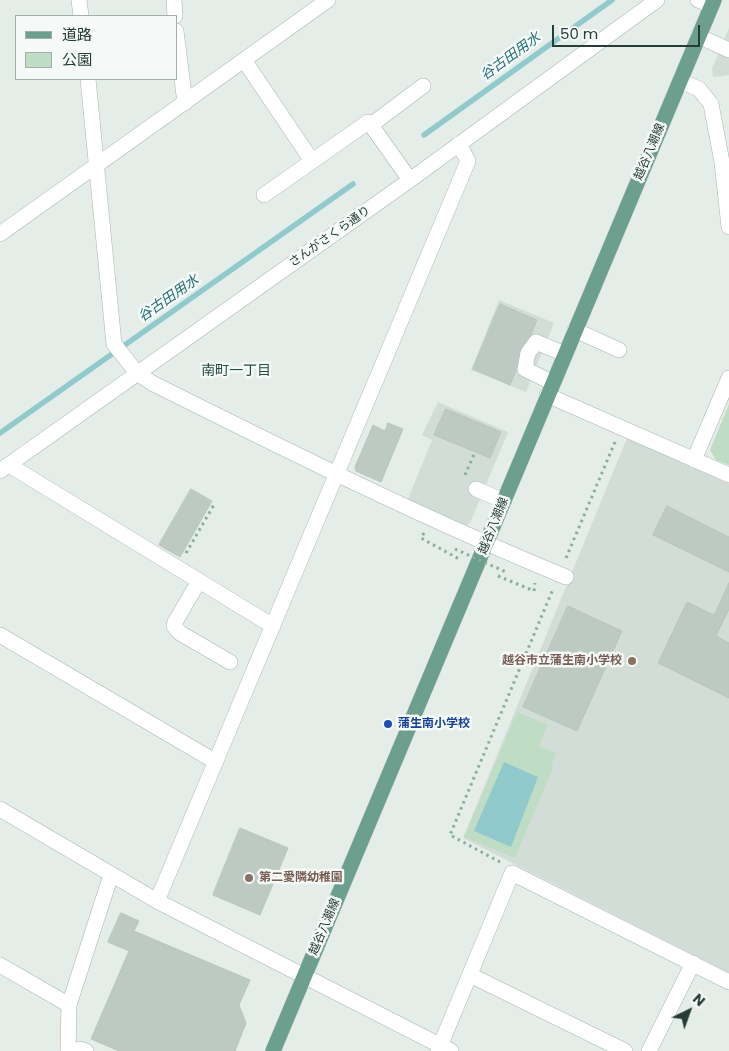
<!DOCTYPE html>
<meta charset="utf-8">
<style>
body{margin:0}
#map{position:relative;width:729px;height:1051px;overflow:hidden;background:#e4ede8;font-family:Poppins,"Noto Sans JP",sans-serif}
canvas{display:block}
.legend{position:absolute;left:15px;top:15px;width:162px;height:65px;box-sizing:border-box;background:#f5f9f7;border:1px solid #a2aea9;margin:0;padding:6px 9px;list-style:none;font-size:15px;color:#253d34}
.legend li{display:flex;align-items:center;gap:10px;height:25px}
.legend b{width:25px;border:1px solid #a2aea9}
.north{position:absolute;left:664px;top:986px;width:50px;height:50px;-webkit-text-stroke:4px #f5f9f7;paint-order:stroke;rotate:42deg;font-size:14px;font-weight:700;line-height:20px;text-align:center;color:#253d34}
.north::after{content:'';display:block;margin:auto;width:18px;height:22px;background:#253d34;clip-path:polygon(50% 0,100% 100%,50% 72%,0 100%)}
.scale{position:absolute;left:552px;top:25px;width:148px;height:22px;box-sizing:border-box;border:2px solid #253d34;border-top:0;padding-left:6px;font-size:15px;line-height:18px;white-space:nowrap;color:#253d34;-webkit-text-stroke:4px #f5f9f7;paint-order:stroke}
</style>
<div id="map">
<canvas width="729" height="1051"></canvas>
<ul class="legend">
<li><b style="height:6px;background:#6c9f8d"></b>道路</li>
<li><b style="height:14px;background:#bfdcc4"></b>公園</li>
</ul>
<div class="north">N</div>
<div class="scale">50 m</div>
</div>
<script>
const ctx = document.querySelector('canvas').getContext('2d');
ctx.lineJoin = 'round';
function paint(path, color) { ctx.fillStyle = color; ctx.fill(path, 'evenodd'); }
function trace(path, color, width, dash) { ctx.strokeStyle = color; ctx.lineWidth = width; ctx.lineCap = dash ? 'butt' : 'round'; ctx.setLineDash(dash || []); ctx.stroke(path); }
function write(font, color, halo, rows, align = 'center') {
  ctx.font = font + ' Poppins,"Noto Sans JP",sans-serif'; ctx.lineWidth = 5; ctx.setLineDash([]); ctx.textBaseline = 'middle'; ctx.strokeStyle = halo; ctx.fillStyle = color; for (const [text, x, y, turn = 0] of rows) {
    ctx.save(); ctx.translate(x, y); ctx.rotate((+turn || 0) * Math.PI / 180); ctx.textAlign = isNaN(turn) ? turn : align; if (halo) ctx.strokeText(text, 0, 0); ctx.fillText(text, 0, 0); ctx.restore();
  }
}
paint(new Path2D(`
 M729,28v47l-16,2 -1,-8z
 M499,300l55,23 -28,69 -55,-22z
 M438,402l70,30 -38,91 -6,4 -56,-28 24,-59 -10,-5z
 M627,438l102,46v489l-266,-135z`), '#d3ddd7');
paint(new Path2D(`
 M729,404v61l-13,-5 -6,-10z
 M517,712l31,13 -9,21 17,7 -5,13 2,2 -38,90 -51,-21z`), '#bfdcc4');
paint(new Path2D(`
 M504,762l34,15 -27,70 -37,-16z`), '#91cacd');
trace(new Path2D(`
 M424,135l188,-135
 M0,433l353,-249`), '#91cacd', 5.5);
const building = new Path2D(`
 M500,304l37,16 -27,65 -37,-16z
 M446,409l55,23 -11,26 -56,-23z
 M388,423l15,6 -22,53 -25,-11 -1,-4 18,-42 12,6z
 M191,489l21,12 -32,56 -21,-12z
 M667,506l62,31v35l-76,-37z
 M729,583v26l-13,27 13,7v55l-71,-35 29,-61 27,13z
 M568,606l54,25 -45,100 -54,-24z
 M240,828l48,20 -28,67 -47,-20z
 M121,913l18,8 -5,10 116,49 -11,25 7,18 -11,28h-116l-28,-12 38,-88 -21,-9z`);
paint(building, '#bdcac4');
trace(building, '#b7c6be', 1);
const minor = new Path2D(`
 M79,0l2,16
 M174,0l1,16
 M698,0l13,5
 M176,31l9,72
 M698,36l31,14
 M244,60l68,101
 M88,79l26,265 23,29 15,10c136,68 273,136 414,194
 M680,81l19,8 12,15 11,58 7,65
 M371,125l39,55
 M264,195l104,-73 3,3 52,-39
 M0,234l328,-234
 M575,330l44,20
 M553,383l-28,-14 3,-16 8,-11 29,12
 M547,395l182,80
 M694,460l35,-82
 M9,465l264,161
 M0,471l410,-291 247,-180
 M476,489l28,12
 M199,581l-24,41 -1,4 6,7 50,29
 M0,635l216,127
 M0,809l157,92 294,150
 M157,901l311,-740 -9,-17
 M0,965l69,40
 M470,975l155,76
 M68,1051l1,-46 42,-130
 M73,1051l7,-2 6,2
 M438,1051l74,-178 217,109
 M649,1051l44,-88`);
const major = new Path2D(`
 M273,1051l441,-1051`);
trace(minor, '#a7b5ae', 16);
trace(major, '#c2c9c6', 16);
trace(new Path2D(`
 M465,475l10,-23
 M424,533l-3,5 38,21
 M186,553l29,-50
 M566,558l49,-116
 M498,576l36,15 1,-8
 M500,862l-50,-27 103,-246`), '#87ae9e', 3, [2.5, 4]);
trace(minor, '#fff', 15);
trace(major, '#6c9f8d', 15);
trace(new Path2D(`
 M455,549l51,23`), '#87ae9e', 3, [2.5, 4]);
for (const [x, y, r, color] of [
 [632,661,5,"#8d6e63"],
 [388,724,5,"#1a4fb4"],
 [249,878,5,"#8d6e63"]
]) { const dot = new Path2D(); dot.arc(x, y, r, 0, 2 * Math.PI); ctx.fillStyle = color; ctx.fill(dot); trace(dot, '#f5f9f7', 2); }
write('12px', '#253d34', '#f5f9f7', [
 ["越谷八潮線",650,152,-67],
 ["さんがさくら通り",330,237,-35],
 ["越谷八潮線",494,526,-68],
 ["越谷八潮線",325,927,-67]
]);
write('bold 12px', '#785e54', '#f5f9f7', [
 ["越谷市立蒲生南小学校",622,661],
 ["第二愛隣幼稚園",259,878,"left"]
], 'right');
write('bold 12px', '#164399', '#f5f9f7', [
 ["蒲生南小学校",398,724]
], 'left');
write('italic 14px', '#237075', '#f5f9f7', [
 ["谷古田用水",511,57,-36],
 ["谷古田用水",169,299,-35]
]);
write('14px', '#224e3f', '#f5f9f7', [
 ["南町一丁目",236,371]
]);
</script>
